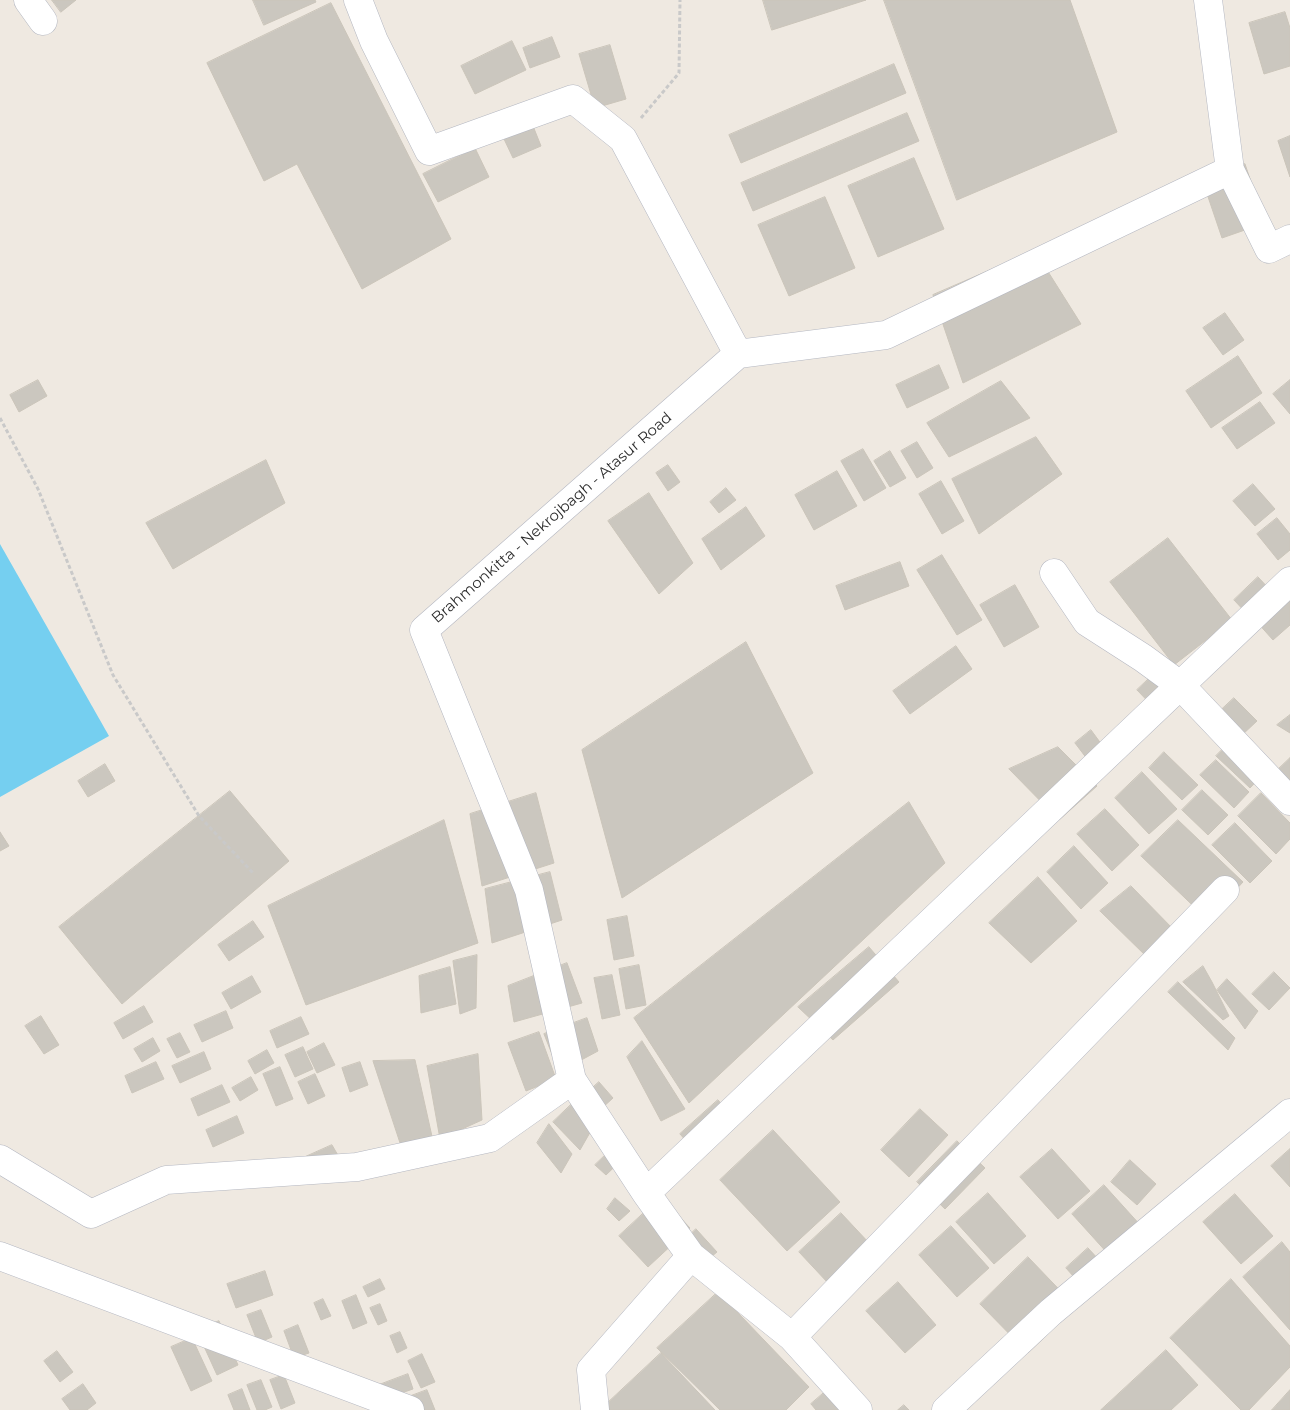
<!DOCTYPE html>
<style>
body{margin:0}
canvas{display:block;background:#efe9e1}
</style>
<canvas width="1290" height="1410"></canvas>
<script>
const ctx = document.querySelector('canvas').getContext('2d');
ctx.lineJoin = 'round';
function paint(path, color) { ctx.fillStyle = color; ctx.fill(path, 'evenodd'); }
function trace(path, color, width, dash) { ctx.strokeStyle = color; ctx.lineWidth = width; ctx.lineCap = dash ? 'butt' : 'round'; ctx.setLineDash(dash || []); ctx.stroke(path); }
function write(font, color, halo, rows, align = 'center') {
  ctx.font = font + ' Montserrat,sans-serif'; ctx.lineWidth = 4; ctx.setLineDash([]); ctx.textBaseline = 'middle'; ctx.strokeStyle = halo; ctx.fillStyle = color; for (const [text, x, y, turn = 0] of rows) {
    ctx.save(); ctx.translate(x, y); ctx.rotate((+turn || 0) * Math.PI / 180); ctx.textAlign = isNaN(turn) ? turn : align; if (halo) ctx.strokeText(text, 0, 0); ctx.fillText(text, 0, 0); ctx.restore();
  }
}
paint(new Path2D(`
 M0,544l109,192 -109,61z`), '#75cff0');
const building = new Path2D(`
 M52,0h24l-15,12z
 M253,0h62l1,2 -52,23z
 M763,0h103l-94,30z
 M884,0h186l47,132 -160,68z
 M331,3l120,236 -89,50 -65,-125 -33,17 -57,-118z
 M1285,12l5,16v38l-26,8 -15,-51z
 M552,37l8,20 -30,11 -7,-20z
 M512,41l14,29 -51,24 -14,-28z
 M610,45l16,54 -31,9 -16,-54z
 M894,64l12,29 -165,70 -12,-28z
 M907,113l12,28 -166,70 -12,-28z
 M533,126l8,20 -28,12 -9,-19z
 M1290,136v41l-12,-36z
 M475,148l14,29 -51,25 -15,-28z
 M914,158l30,71 -66,28 -30,-71z
 M1245,164l20,59 -43,15 -20,-59z
 M825,197l30,71 -66,28 -31,-71z
 M1035,251l46,73 -118,59 -30,-88z
 M1225,313l19,27 -21,15 -20,-27z
 M1238,356l24,37 -51,35 -25,-37z
 M939,365l10,23 -42,20 -11,-23z
 M38,380l9,16 -28,16 -9,-17z
 M1290,380v34l-17,-20z
 M1001,381l29,37 -81,39 -22,-34z
 M1260,402l15,21 -38,26 -15,-21z
 M1036,437l26,37 -83,60 -27,-55z
 M917,442l16,26 -16,10 -16,-27z
 M863,449l23,39 -22,13 -23,-40z
 M890,451l16,27 -16,9 -16,-26z
 M266,460l19,43 -112,66 -27,-46z
 M668,465l12,17 -12,9 -12,-18z
 M837,471l20,35 -43,24 -19,-35z
 M941,481l23,40 -22,13 -23,-40z
 M1253,484l22,25 -20,17 -22,-25z
 M726,488l10,12 -17,13 -9,-11z
 M649,493l44,70 -34,31 -51,-73z
 M746,507l19,29 -44,34 -19,-31z
 M1277,518l13,16v16l-12,10 -21,-26z
 M1168,538l64,82 -58,45 -64,-83z
 M942,555l40,65 -25,15 -40,-65z
 M900,562l9,24 -64,24 -9,-24z
 M1258,577l15,16 -24,23 -15,-16z
 M1015,585l24,42 -35,20 -24,-42z
 M1290,591v34l-17,15 -17,-19z
 M746,642l67,131 -191,125 -40,-148z
 M956,646l16,23 -62,45 -17,-23z
 M1156,672l23,24 -19,18 -23,-24z
 M1234,698l23,23 -16,15 -23,-23z
 M1290,715v18l-13,-8z
 M1091,730l25,34 -16,12 -25,-33z
 M1232,740l33,32 -15,16 -34,-32z
 M1058,747l39,39 -38,34 -50,-51z
 M1164,752l34,33 -16,15 -33,-32z
 M1290,758v54l-27,-28z
 M1216,760l33,32 -15,16 -34,-33z
 M105,764l10,17 -27,16 -10,-16z
 M1142,772l35,37 -28,25 -34,-36z
 M1202,790l26,25 -20,20 -26,-25z
 M230,791l59,70 -167,143 -63,-77z
 M536,793l18,70 -72,23 -12,-72z
 M1261,793l29,30v16l-14,15 -38,-38z
 M909,802l36,61 -256,240 -55,-85z
 M1105,809l34,36 -27,26 -35,-37z
 M444,820l34,123 -172,62 -38,-99z
 M1178,820l65,62 -35,38 -67,-64z
 M1235,823l37,38 -22,22 -38,-38z
 M0,832l9,14 -9,5z
 M1074,846l34,37 -27,26 -34,-37z
 M550,872l12,48 -70,23 -7,-54z
 M1038,877l39,44 -46,42 -42,-40z
 M1131,886l45,46 -27,27 -49,-48z
 M627,916l7,40 -20,4 -7,-40z
 M253,921l11,16 -35,24 -11,-16z
 M869,947l30,35 -66,58 -35,-33z
 M477,955l-1,53 -16,6 -7,-53z
 M567,963l15,40 -68,19 -6,-36z
 M639,965l7,40 -20,4 -7,-40z
 M1203,966l9,16 17,34 -6,4 -40,-38z
 M450,967l6,37 -35,9 -2,-37z
 M1274,972l16,16 -21,22 -17,-16z
 M612,975l8,40 -18,4 -8,-41z
 M252,976l9,16 -30,17 -9,-16z
 M1227,979l31,32 -13,18 -28,-39z
 M1178,982l57,56 -7,12 -60,-58z
 M144,1006l9,16 -30,17 -9,-16z
 M226,1011l7,17 -31,14 -8,-17z
 M41,1016l18,29 -15,9 -19,-28z
 M301,1017l8,17 -32,14 -7,-17z
 M587,1018l11,33 -39,21 -15,-38z
 M539,1032l17,47 -30,12 -18,-48z
 M180,1033l10,19 -13,6 -10,-19z
 M153,1038l7,13 -18,11 -8,-13z
 M642,1041l43,68 -24,12 -34,-64z
 M324,1043l11,22 -18,8 -10,-21z
 M303,1047l10,22 -18,8 -10,-22z
 M267,1050l7,13 -19,11 -7,-13z
 M204,1052l7,17 -31,14 -8,-17z
 M478,1054l4,66 -42,19 -13,-73z
 M415,1060l18,81 -29,14 -31,-94z
 M156,1062l8,17 -32,14 -7,-17z
 M360,1062l8,23 -18,7 -8,-24z
 M280,1067l13,32 -17,7 -13,-32z
 M315,1074l10,22 -17,8 -10,-22z
 M251,1077l7,13 -18,11 -8,-13z
 M599,1082l14,16 -12,11 -14,-16z
 M222,1085l8,17 -32,14 -7,-17z
 M576,1100l20,22 -16,28 -27,-28z
 M718,1100l21,24 -38,34 -21,-24z
 M920,1109l28,26 -39,42 -28,-27z
 M237,1116l7,17 -31,14 -7,-17z
 M549,1124l23,30 -11,19 -24,-30z
 M773,1130l67,72 -53,49 -67,-71z
 M957,1141l28,27 -40,41 -28,-27z
 M617,1144l11,10 -22,21 -11,-10z
 M332,1145l14,24 -50,-8z
 M1052,1149l38,42 -32,28 -38,-42z
 M1290,1149v38l-19,-21z
 M1130,1160l26,24 -19,21 -26,-23z
 M1104,1185l38,42 -32,29 -38,-42z
 M988,1193l38,43 -32,28 -38,-42z
 M1235,1194l38,42 -32,28 -38,-42z
 M661,1197l29,31 -42,39 -29,-31z
 M615,1198l15,13 -11,10 -12,-12z
 M841,1213l29,31 -42,39 -29,-31z
 M951,1226l38,42 -32,29 -38,-42z
 M696,1229l21,23 -12,10 -20,-22z
 M1282,1242l8,10v78l-47,-53z
 M1088,1248l24,26 -23,20 -23,-26z
 M1028,1257l48,50 -48,46 -48,-49z
 M265,1271l8,24 -37,13 -9,-24z
 M380,1279l5,10 -17,8 -5,-10z
 M1231,1279l59,67v21l-41,43h-8l-71,-72z
 M898,1282l38,43 -31,28 -39,-42z
 M718,1292l91,95 -23,23h-66l-63,-62z
 M356,1295l11,28 -14,6 -11,-28z
 M323,1299l8,17 -10,4 -7,-17z
 M380,1304l7,17 -9,4 -8,-17z
 M261,1310l11,27 -14,6 -11,-28z
 M219,1321l19,44 -21,10 -20,-44z
 M298,1325l11,28 -15,5 -10,-27z
 M400,1332l7,16 -10,5 -7,-17z
 M192,1338l20,43 -21,10 -20,-44z
 M1166,1350l32,35 -27,25h-70z
 M57,1351l16,21 -13,10 -16,-21z
 M661,1353l54,57h-115z
 M422,1354l13,28 -14,6 -13,-27z
 M408,1374l5,15 -29,10 -5,-14z
 M284,1375l11,28 -14,6 -11,-29z
 M261,1380l11,27 -7,3h-8l-10,-25z
 M83,1384l13,19 -9,7h-17l-8,-11z
 M242,1389l8,21h-16l-6,-15z
 M427,1390l8,20h-28l-4,-11z
 M1290,1390v20h-18z
 M826,1391l17,19h-27l-5,-6z
 M904,1405l5,5h-11z`);
paint(building, '#cbc7bf');
trace(building, '#cbc5ba', 1);
const minor = new Path2D(`
 M28,0l15,21
 M358,0l16,41 55,110 144,-52 50,40 115,215 -314,276 105,260 43,190 74,113 45,63 101,81 66,73
 M1208,0l22,170
 M738,354l148,-19 344,-165 39,79 21,-10
 M1054,573l33,49 56,36 37,27 110,116
 M0,1159l91,55 75,-34 191,-13 133,-29 82,-58
 M646,1193l644,-612
 M0,1256l410,154
 M792,1337l433,-447
 M595,1410l-4,-40 100,-114
 M946,1410l105,-98 239,-199`);
trace(minor, '#b4b7c1', 29);
trace(new Path2D(`
 M641,118l38,-45 1,-73
 M0,418l38,71 75,186 86,141 55,58`), '#c9c9c9', 3, [4, 2.5]);
trace(minor, '#fff', 28);
write('15px', '#2e2e2e', '#fff', [
 ["Brahmonkitta - Nekrojbagh - Atasur Road",552,518,-41]
]);
</script>
